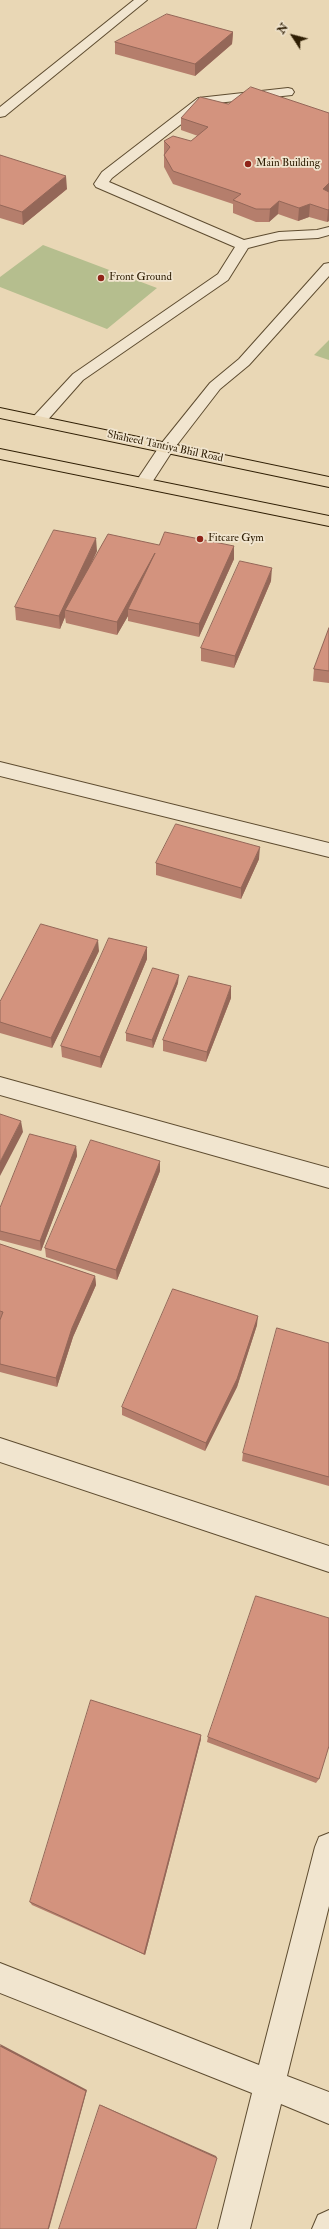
<!DOCTYPE html>
<style>
body{margin:0}
#map{position:relative;width:329px;height:2229px;overflow:hidden;background:#e9d7b5;font-family:"IM FELL Double Pica",serif}
canvas{display:block}
.north{position:absolute;left:273px;top:16px;width:40px;height:40px;-webkit-text-stroke:3px #f1e5cf;paint-order:stroke;rotate:306deg;font-size:11px;font-weight:700;line-height:16px;text-align:center;color:#2f1e04}
.north::after{content:'';display:block;margin:auto;width:14px;height:18px;background:#2f1e04;clip-path:polygon(50% 0,100% 100%,50% 72%,0 100%)}
</style>
<div id="map">
<canvas width="329" height="2229"></canvas>
<div class="north">N</div>
</div>
<script>
const ctx = document.querySelector('canvas').getContext('2d');
ctx.lineJoin = 'round';
function paint(path, color) { ctx.fillStyle = color; ctx.fill(path, 'evenodd'); }
function trace(path, color, width, dash) { ctx.strokeStyle = color; ctx.lineWidth = width; ctx.lineCap = dash ? 'butt' : 'round'; ctx.setLineDash(dash || []); ctx.stroke(path); }
function write(font, color, halo, rows, align = 'center') {
  ctx.font = font + ' "IM FELL Double Pica",serif'; ctx.lineWidth = 3.5; ctx.setLineDash([]); ctx.textBaseline = 'middle'; ctx.strokeStyle = halo; ctx.fillStyle = color; for (const [text, x, y, turn = 0] of rows) {
    ctx.save(); ctx.translate(x, y); ctx.rotate((+turn || 0) * Math.PI / 180); ctx.textAlign = isNaN(turn) ? turn : align; if (halo) ctx.strokeText(text, 0, 0); ctx.fillText(text, 0, 0); ctx.restore();
  }
}
paint(new Path2D(`
 M43,245l114,43 -50,41 -107,-42v-10z
 M329,340v20l-15,-5z`), '#b5be8e');
const minor = new Path2D(`
 M134,0h13l-142,116 -5,1v-10z
 M288,88l4,1 2,3 -2,3 -85,9 -95,74 -3,4 135,58 35,-8 38,-2 12,-3v8l-11,3 -39,2 -31,8 -20,32 -145,100 -38,43h-12l-2,-3 2,-3 40,-43 145,-100 17,-27 -139,-60 -2,-3 8,-12 96,-74z
 M329,263v13l-80,89 -29,24 -47,61 -24,37h-12l-2,-4 26,-39 49,-61 29,-24 85,-95z
 M0,762l329,81v14l-329,-81z
 M0,1077l329,91v20l-329,-93z
 M0,1438l329,108v26l-329,-110z
 M329,1833v73l-42,170 42,16v32l-48,-20 -31,125h-32l34,-136 -252,-100v-30l259,102 56,-218 4,-10z
 M329,2210v19h-17l6,-14z`);
const major = new Path2D(`
 M0,408l329,69v10l-329,-69z
 M0,449l329,67v10l-329,-67z`);
trace(minor, '#5e4c30', 2);
trace(major, '#2f1e04', 2);
paint(minor, '#f1e5cf');
paint(major, '#e9d7b5');
paint(new Path2D(`
 M233,32l-1,12 -37,32 -80,-22v-12z
 M228,104l101,9v108l-2,1 -18,-5 -11,4 -20,-7 -9,8h-13l-23,-9v-9l-60,-20 -9,-17v-26h27l7,-5 -17,-6v-12z
 M0,155l67,34 -44,36 -23,-7z
 M159,545l75,1v13l-35,78 -71,-16v-5l-11,19 -51,-12 -1,-6 -5,12 -44,-9 -1,-13 82,-56 -8,18z
 M271,581l-37,87 -33,-7v-13z
 M329,628v55l-16,-2 1,-12z
 M259,859l-18,40 -85,-24v-12z
 M147,947v12l-46,109 -39,-11 -1,-11z
 M99,951l-47,97 -52,-15v-31z
 M178,983l-25,65 -27,-7v-8z
 M231,998l-25,64 -43,-11v-11z
 M76,1146l1,10 -36,95 -41,-11v-32z
 M160,1171l-43,109 -71,-23 -1,-9z
 M0,1244l95,32 1,9 -23,52 -16,50 -57,-15z
 M257,1325l-20,62 -32,64 -83,-36v-8z
 M329,1343v143l-87,-25 1,-8z
 M208,1737l111,42 -3,4 -109,-41z
 M201,1739l-56,216 -113,-50 -2,-3z`), '#b57e6c');
paint(new Path2D(`
 M233,32l-1,12 -37,32v-12z
 M66,176l1,13 -44,36 -1,-13z
 M329,183v11l-6,-5z
 M279,201l-1,13 -9,8 1,-13z
 M310,204l-1,13 -11,4 1,-13z
 M329,209v12l-2,1 1,-12z
 M96,538l1,13 -29,60 -3,-1v7l-5,12 -1,-13z
 M234,546v13l-35,78v-13z
 M155,553l-27,56v7l-11,19v-13z
 M272,568l-1,13 -37,87 1,-12z
 M260,847l-1,12 -18,40v-11z
 M98,940l1,11 -47,97 -1,-10z
 M147,947v12l-46,109 -1,-11z
 M179,975l-1,8 -25,65 -1,-8z
 M231,986v12l-25,64 1,-10z
 M21,1121l2,11 -23,44v-14z
 M76,1146l1,10 -36,95 -1,-10z
 M160,1161v10l-43,109 -1,-10z
 M95,1276l1,9 -23,52 -16,50 -1,-9 16,-50z
 M258,1316l-1,9 -20,62 -32,64 1,-8z
 M201,1735v4l-56,216 -1,-1z
 M0,2044l87,46 -38,139h-1z
 M100,2105h1l115,51 1,2z`), '#946758');
const building = new Path2D(`
 M167,14l66,18 -38,32 -80,-22z
 M251,87l78,26v70l-6,6 6,3v17l-1,1 -18,-6 -11,4 -20,-7 -9,8h-14l-23,-9 8,-6 -68,-23 -9,-16 6,-8 -6,-6 9,-5 18,5 17,-14 -27,-9 19,-21 28,7z
 M0,155l66,21 -44,36 -22,-7z
 M54,530l42,8 -37,78 -44,-9z
 M165,532l69,14 -35,78 -71,-15 27,-56 -38,69 -52,-12 43,-76 51,11z
 M240,561l32,7 -37,88 -34,-8z
 M329,628v43l-15,-2z
 M176,824l84,23 -19,41 -85,-25z
 M41,924l57,16 -47,98 -51,-16v-20z
 M109,938l38,9 -47,110 -39,-11z
 M153,968l26,7 -27,65 -26,-7z
 M189,976l42,10 -24,66 -44,-12z
 M0,1114l21,7 -21,41z
 M30,1134l46,12 -36,95 -40,-10v-23z
 M91,1140l69,21 -44,109 -71,-22z
 M0,1244l95,32 -23,52 -16,50 -56,-14v-44l3,-8 -3,-1z
 M173,1289l85,27 -21,63 -31,64 -84,-36z
 M277,1328l52,15v134l-86,-24z
 M256,1596l73,22v128l-10,33 -111,-42z
 M91,1700l110,35 -57,219 -114,-52z
 M0,2046l86,45 -38,138h-48z
 M100,2105l117,53 -21,71h-137z`);
paint(building, '#d3937e');
trace(building, '#946758', 1);
for (const [x, y, r, color] of [
 [248,164,4,"#8f2418"],
 [101,278,4,"#8f2418"],
 [200,539,4,"#8f2418"]
]) { const dot = new Path2D(); dot.arc(x, y, r, 0, 2 * Math.PI); ctx.fillStyle = color; ctx.fill(dot); trace(dot, '#f1e5cf', 1.5); }
write('11px', '#2f1e04', '#f1e5cf', [
 ["Main Building",256,164],
 ["Front Ground",109,278],
 ["Fitcare Gym",208,539]
], 'left');
write('11px', '#2f1e04', '#f1e5cf', [
 ["Shaheed Tantiya Bhil Road",165,447,12]
]);
</script>
